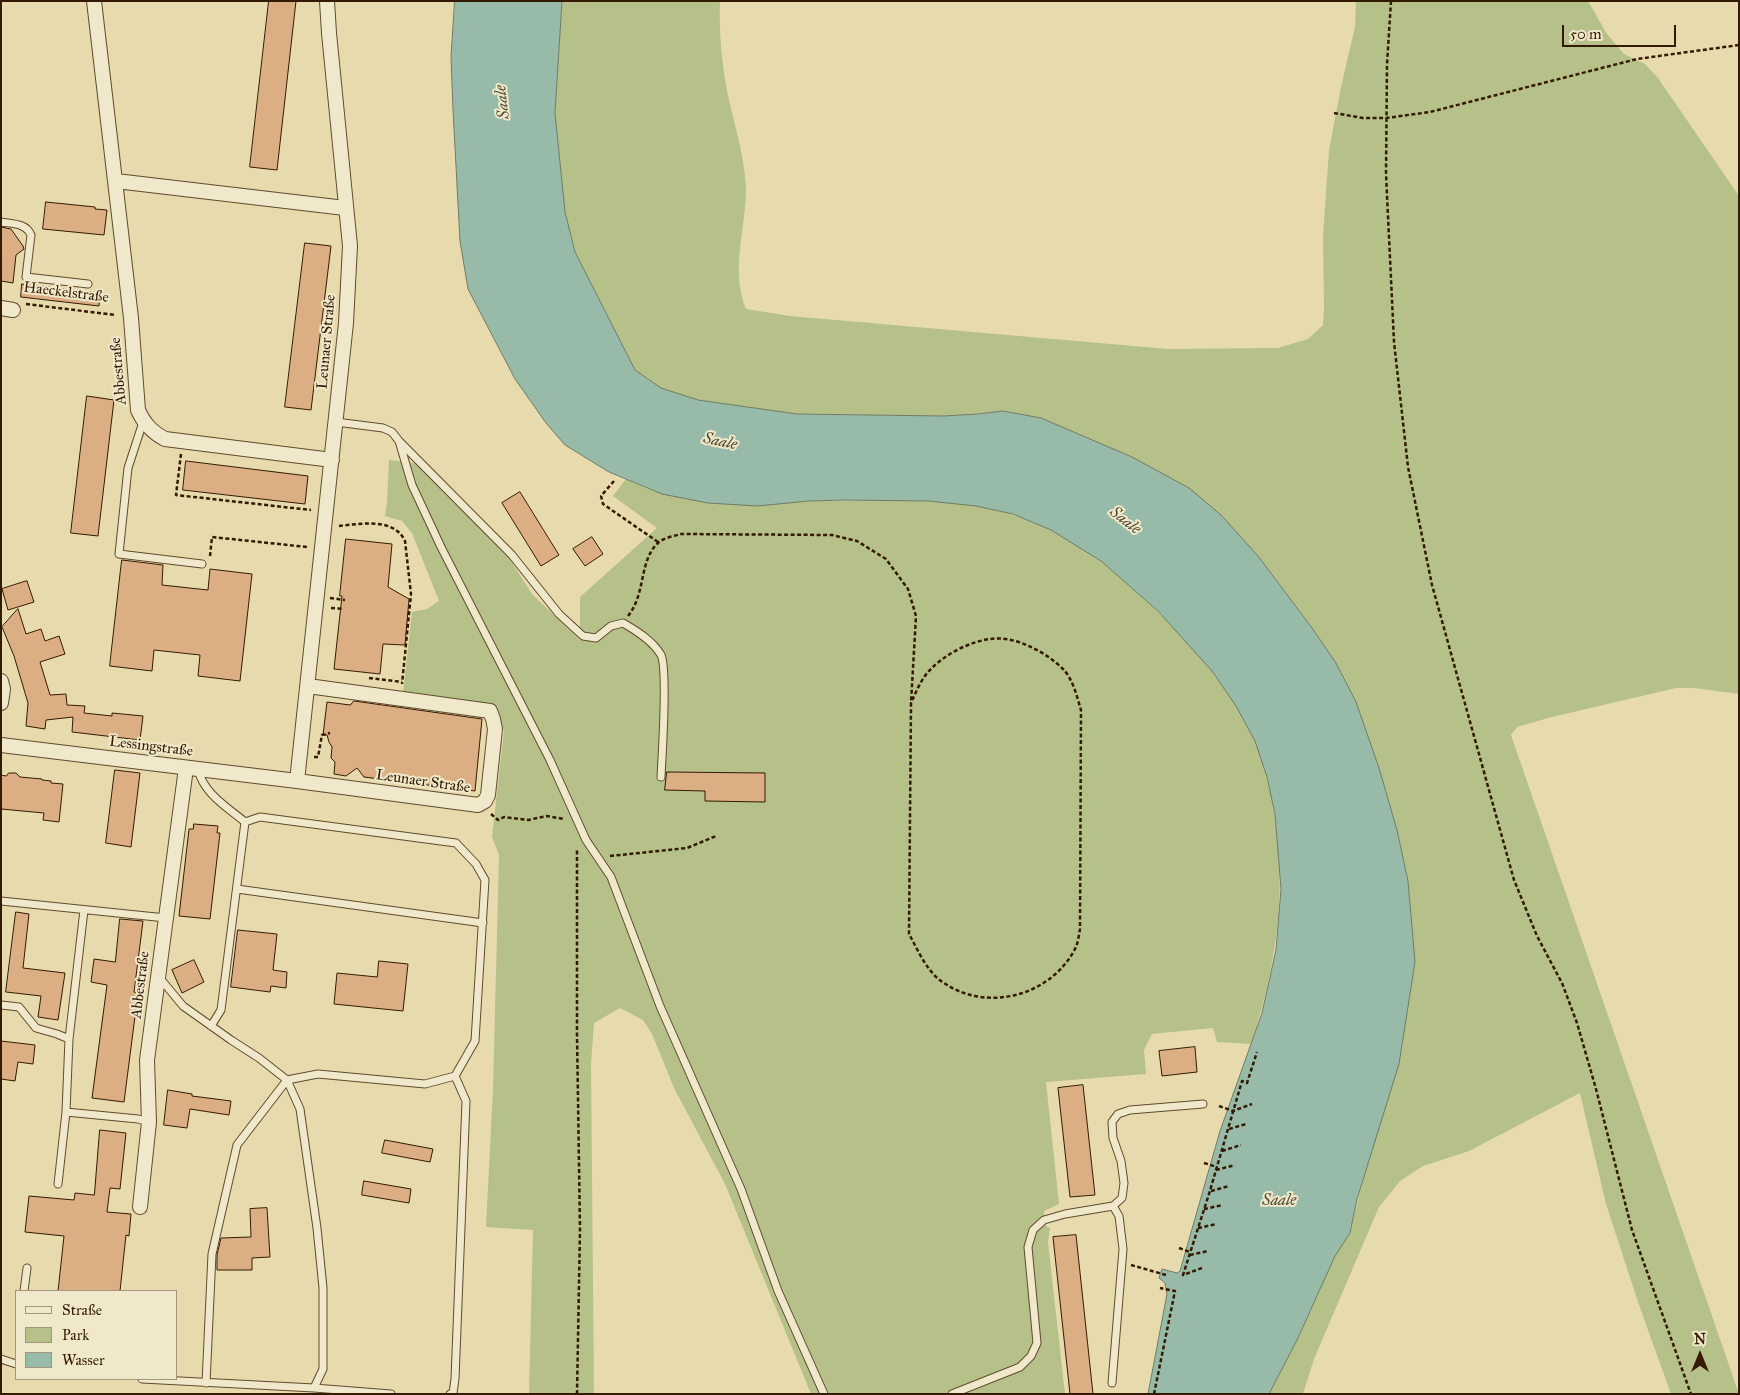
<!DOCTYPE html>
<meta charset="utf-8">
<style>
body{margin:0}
#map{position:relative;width:1740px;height:1395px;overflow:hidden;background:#e7dbad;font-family:"IM FELL Great Primer",serif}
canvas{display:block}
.frame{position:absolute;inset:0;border:2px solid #341a02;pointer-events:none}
.legend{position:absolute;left:15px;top:1290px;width:162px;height:90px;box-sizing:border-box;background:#efe8ca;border:1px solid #a4967a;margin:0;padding:6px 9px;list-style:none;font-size:15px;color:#341a02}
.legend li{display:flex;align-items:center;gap:10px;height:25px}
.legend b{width:25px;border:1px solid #a4967a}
.north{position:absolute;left:1675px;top:1330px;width:50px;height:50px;-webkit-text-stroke:4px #efe8ca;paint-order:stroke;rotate:0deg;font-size:14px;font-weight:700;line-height:20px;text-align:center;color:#341a02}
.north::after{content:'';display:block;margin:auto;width:18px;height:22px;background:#341a02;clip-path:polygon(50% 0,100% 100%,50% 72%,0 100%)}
.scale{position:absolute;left:1562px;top:25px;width:114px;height:22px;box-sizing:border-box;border:2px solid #341a02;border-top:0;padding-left:6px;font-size:15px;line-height:18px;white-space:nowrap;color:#341a02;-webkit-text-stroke:4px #efe8ca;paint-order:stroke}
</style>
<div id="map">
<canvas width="1740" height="1395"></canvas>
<div class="frame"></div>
<ul class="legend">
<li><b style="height:6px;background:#efe8ca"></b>Straße</li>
<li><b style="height:14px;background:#b6c089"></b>Park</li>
<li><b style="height:14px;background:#97bba8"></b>Wasser</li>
</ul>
<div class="north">N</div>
<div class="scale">50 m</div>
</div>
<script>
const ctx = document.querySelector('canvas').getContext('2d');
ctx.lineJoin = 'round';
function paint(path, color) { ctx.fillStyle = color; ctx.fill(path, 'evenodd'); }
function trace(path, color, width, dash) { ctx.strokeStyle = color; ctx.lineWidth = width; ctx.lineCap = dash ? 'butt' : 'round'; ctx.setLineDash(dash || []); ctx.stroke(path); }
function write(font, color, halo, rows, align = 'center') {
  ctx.font = font + ' "IM FELL Great Primer",serif'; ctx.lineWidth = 4; ctx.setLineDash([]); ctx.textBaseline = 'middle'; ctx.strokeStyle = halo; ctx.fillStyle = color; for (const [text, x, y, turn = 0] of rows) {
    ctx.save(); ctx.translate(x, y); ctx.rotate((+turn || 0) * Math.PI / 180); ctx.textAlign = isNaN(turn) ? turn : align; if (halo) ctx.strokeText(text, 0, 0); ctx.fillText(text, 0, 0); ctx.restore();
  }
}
paint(new Path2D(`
 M562,1h158c-1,28 1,56 6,84 6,34 19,69 20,104 0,40 -16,81 0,120l44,7 378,33 110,-1 30,-9 15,-14 1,-16 -1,-73 6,-86 12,-63 14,-60 1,-26h232l19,33 17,20 21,10 13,14 81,118v498l-45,-6h-18l-124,29 -35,10 -6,8 228,659h-68l-32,-89 -33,-101 -26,-111 -111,58 -46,15 -23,15 -21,26 -65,152 -11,35h-34l28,-54 38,-84 15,-23 65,-271 -7,-81 -11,-51 -18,-62 -23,-66 -20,-39 -24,-35 -54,-72 -37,-41 -89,-58 -91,-39 -38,-7 -25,3 -34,2 -147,-2 -99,-14 -37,-12 -26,-18 -60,-118 -10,-40 -10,-99z
 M389,460l26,3 94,95 23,36 48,46v-43l77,-69 -44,-32 13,-17c11,5 22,11 34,14 15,5 50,4 68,4 27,2 55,5 83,4 55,0 112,-4 167,5 45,8 87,28 123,55 12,9 24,21 35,31 44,38 98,95 119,150 38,98 29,205 -4,302l-34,-2 -4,-14 -61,6 -8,16 2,24 -100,8 13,122 -15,7 2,15 4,2 -2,15 17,151h-254l-86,-210 -51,-96 -22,-54 -9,-14 -23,-12 -26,15 -3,41 3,330h-65l4,-164 -47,-3 7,-138 6,-234 -7,-18 12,-107 -11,-21 -90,-17 9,-80 15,-3 12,-8 -27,-68 -10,-12 -17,-5 2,-13z`), '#b6c089');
const water = new Path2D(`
 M455,1h107l-7,112 10,99 10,40 60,118 26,18 37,12 99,14 147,2 34,-2 25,-3 38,7 91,39 57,31 32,27 37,41 54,72 24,35 20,39 23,66 18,62 11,51 7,81 -16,102 -42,135 -7,34 -15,23 -38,84 -28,54h-121l19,-100 -2,-11 -6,-5 3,-9 15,4 3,-2 40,-140 42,-118 14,-63 5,-61 -6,-75 -8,-37 -12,-36 -19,-35 -24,-35 -54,-60 -57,-50 -50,-31 -38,-16 -37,-8 -47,-5 -85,-1 -35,1 -52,5 -49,-3 -46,-9 -53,-22 -44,-27 -19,-22 -31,-44 -47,-90 -8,-48 -7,-131 -2,-53z`);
paint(water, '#97bba8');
trace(water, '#6f7b66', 1);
const building = new Path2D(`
 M269,1h27l-19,169 -27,-3z
 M46,202l49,5v2l12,1 -3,25 -61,-6z
 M1,227l10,2 12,17 1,3 -8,6 -3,28 -12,-2z
 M305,243l26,3 -20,164 -26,-3z
 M22,284l78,9 -1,13 -78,-9z
 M87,396l27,4 -16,136 -27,-3z
 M186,461l122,15 -3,28 -122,-14z
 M520,492l39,63 -18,11 -39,-63z
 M592,537l11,17 -18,12 -12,-17z
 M346,539l46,5 -4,43 21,12 -4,46 -22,-1 -3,30 -46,-5 8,-73h-2z
 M122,560l41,5 -1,20 46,5 2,-21 42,5 -12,107 -42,-5 2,-21 -46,-5 -2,21 -42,-5z
 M27,581l7,21 -26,8 -6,-21z
 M18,609l8,25 15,-5 4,12 14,-5 6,18 -25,8 10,33 16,-1 1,11 18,1 -1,7 28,3v-3l31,3 -3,24 -68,-8 1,-15 -27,3 -1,9 -19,-3 2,-23 -14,-47 -12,-29z
 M354,701l128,18 -7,72 -111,-14 -7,-9 -11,8 -12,-2 1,-12 -4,-4 1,-11 -3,-5 -2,-7h-4l4,-33 23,3z
 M115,770l25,3 -9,74 -25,-4z
 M667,772l98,1v29l-60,-1v-10l-40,-1z
 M9,773h7l4,4 22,2v1l9,1v2l12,1 -4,38 -16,-2 1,-7 -43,-4v-34l5,1z
 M194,824l24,2 -1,7h3l-10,86 -31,-3 10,-87h4z
 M16,912l13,2 -6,54 42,5 -7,47 -20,-3 3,-21 -35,-4z
 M120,919l23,2 -9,71 4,1 -14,109 -32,-4 15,-113 -16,-3 3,-23 21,3z
 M238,930l39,4 -4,36 14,2 -1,16 -15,-2 -1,6 -39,-5z
 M194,960l10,22 -22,11 -10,-23z
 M379,961l29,3 -5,47 -69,-7 3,-31 40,4z
 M1,1041l34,4 -2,19 -15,-2 -3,19 -14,-2z
 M1195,1047l2,25 -35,4 -3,-25z
 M1083,1085l12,110 -25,2 -12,-109z
 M168,1090l24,4v2l39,5 -2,14 -39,-6 -3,19 -23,-3z
 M100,1130l26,3 -6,56 -10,-1 -3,24 24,2 -2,22 -3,-1 -6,56h-62l6,-55 -39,-4 4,-36 45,4 1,-7 19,2z
 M385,1140l48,9 -3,13 -48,-9z
 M364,1181l47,8 -2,14 -47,-8z
 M267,1208l3,49 -18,1v12h-35v-15l4,-17 30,-1 -1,-28z
 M1076,1235l17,159h-23l-17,-157z`);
paint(building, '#dbae83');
trace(building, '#341a02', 1);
const service = new Path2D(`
 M1,222c12,2 25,1 30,13l-5,42 62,7
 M143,422l-15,46 -9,86 83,10
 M336,422l47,6 9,4 7,9 13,44 29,62 109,213 36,80 25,37 49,129 81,183 37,102 46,103
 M399,441l113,114 47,59 24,22 13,2 15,-12 12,-3c14,8 30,18 38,32 7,14 1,101 0,122
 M198,769c5,24 29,38 47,53l15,-5 196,26 20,21 9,16 -10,161 -20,35 -30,8 -107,-10 -31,6 -50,65 -25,109 -6,129
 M237,889l246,34
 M1,901l165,17
 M1,1005l18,2 17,21 21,6 12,5 -3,73 -8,72
 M211,1026l10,-16 24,-188
 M69,1039l15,-129
 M66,1112l72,7 11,3
 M24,1291l3,-23
 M1,1359l15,5
 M142,1379l172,9 9,-19v-81l-6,-60 -17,-119 -13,-29 -28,-22 -28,-18 -48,-34 -24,-29
 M1112,1383l11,-134 -4,-33 -6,-10
 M314,1388l77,6
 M450,1394l3,-1 2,-14 11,-278 -11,-25
 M952,1394l68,-27 11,-11 6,-13 -9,-96 5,-17 11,-10 21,-6 48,-8 9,-8 2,-15 -3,-22 -8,-23 -1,-16 6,-8 12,-4 73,-6`);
const minor = new Path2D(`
 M94,1l37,317 7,92c6,14 14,22 27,29l167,21
 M116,181l229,27
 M1,308l12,2
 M1,681l2,8 -2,14
 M1,745l296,36 181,24 7,-4 3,-6 7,-66 -2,-10 -3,-8 -182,-25
 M297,781l49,-458 4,-77 -21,-213 -2,-32
 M140,1207l9,-85 -2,-62 39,-292`);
trace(service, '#614a2d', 9);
trace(minor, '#614a2d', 16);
trace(new Path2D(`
 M1391,1l-4,63 -1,110 8,168 14,125 24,118 82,295 23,56 25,47 15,40 19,66 36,141 59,164
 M1334,113l29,5h23l44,-6 207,-53 102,-14
 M26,304l89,11
 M181,454l-5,41 135,15
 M614,481l-13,15 2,8 55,38
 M339,526c21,-2 55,-9 66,15l6,53 -9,90
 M210,556l2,-19 95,10
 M330,598l15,2
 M331,608l13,1
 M628,616c18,-22 11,-56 30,-73 5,-5 16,-7 23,-9l151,1 25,6 29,18 22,30 8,27 -5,87 -2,231c9,16 17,36 32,47 45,33 111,15 135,-34 2,-5 3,-12 4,-18l1,-219c-4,-13 -8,-31 -18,-41 -17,-17 -49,-34 -73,-30 -21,3 -45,15 -60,31 -9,9 -14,22 -19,33
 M369,678l33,4
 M314,757h4l4,-22 8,-2
 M491,814l7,6 6,-3 24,3 19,-4 17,3
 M610,856l77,-8 29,-12
 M1219,1106l14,5 19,-7
 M1229,1129l17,-5
 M1222,1151l19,-6
 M1204,1163l13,4
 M1216,1170l19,-5
 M1211,1191l18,-5
 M1204,1209l19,-4
 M1198,1228l19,-4
 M1179,1248l11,4
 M1190,1255l18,-4
 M1131,1265l35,10
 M1202,1268l-19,7 26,-81 33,-113 5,2 10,-31
 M577,1394l3,-165 -3,-195v-186
 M1154,1394l21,-103 -15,-3`), '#341a02', 2.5, [4, 2.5]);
trace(service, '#efe8ca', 7);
trace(minor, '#efe8ca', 14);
write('15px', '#341a02', '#efe8ca', [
 ["Haeckelstraße",66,293,7],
 ["Leunaer Straße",327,342,-85],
 ["Abbestraße",119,371,-95],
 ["Lessingstraße",151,747,7],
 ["Leunaer Straße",423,782,8],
 ["Abbestraße",141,985,-83]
]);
write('italic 16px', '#524a34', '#efe8ca', [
 ["Saale",503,102,-96],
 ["Saale",720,442,12],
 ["Saale",1125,521,38],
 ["Saale",1279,1201]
]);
</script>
